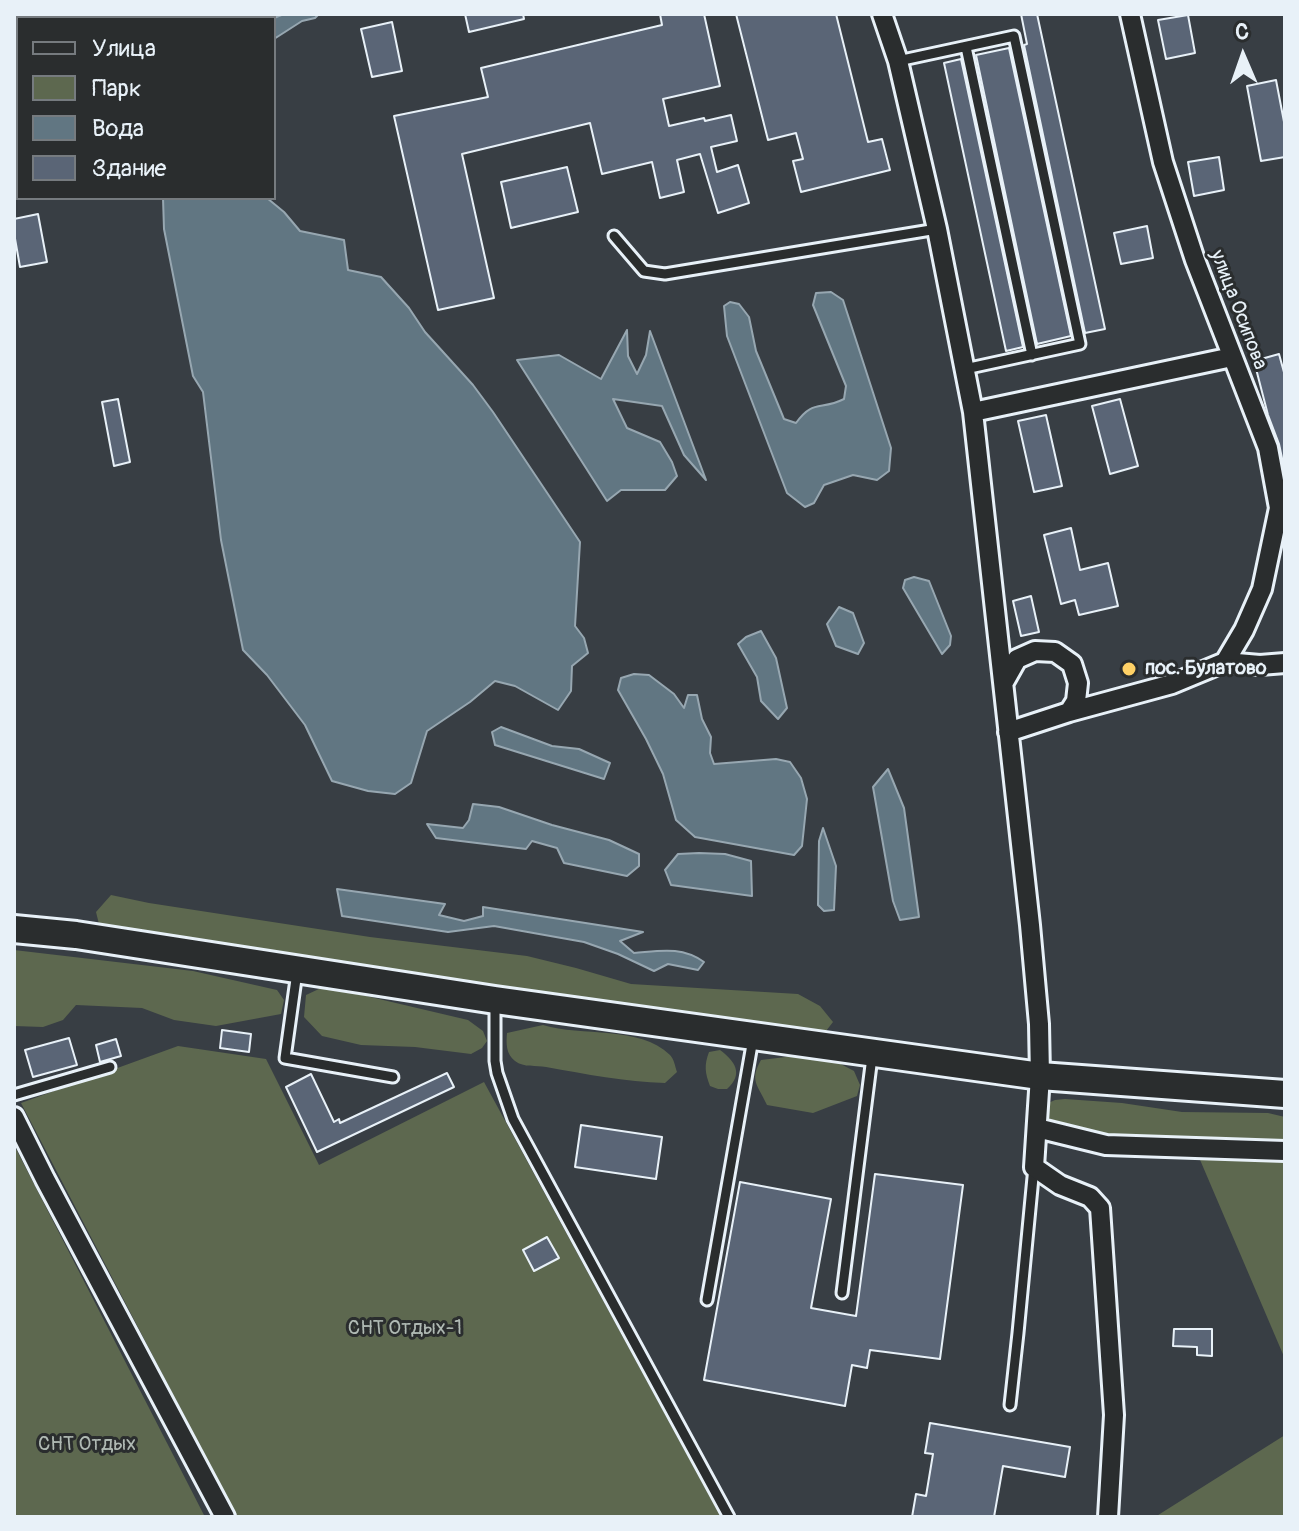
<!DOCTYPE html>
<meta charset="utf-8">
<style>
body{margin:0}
#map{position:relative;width:1299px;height:1531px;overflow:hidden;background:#383e44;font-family:Pangolin,sans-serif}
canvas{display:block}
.frame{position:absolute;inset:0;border:16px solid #e8f1f8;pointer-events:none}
.legend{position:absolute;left:16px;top:16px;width:260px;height:184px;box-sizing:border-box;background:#2a2d2e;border:2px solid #767b7f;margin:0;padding:10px 14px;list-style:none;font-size:24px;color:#e8f1f8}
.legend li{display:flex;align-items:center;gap:16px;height:40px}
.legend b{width:40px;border:2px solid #767b7f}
.north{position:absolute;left:1203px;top:16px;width:80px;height:80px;-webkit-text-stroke:6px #2a2d2e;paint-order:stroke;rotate:358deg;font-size:22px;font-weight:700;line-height:32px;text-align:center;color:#e8f1f8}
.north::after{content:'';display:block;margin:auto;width:28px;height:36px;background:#e8f1f8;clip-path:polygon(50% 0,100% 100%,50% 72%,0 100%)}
</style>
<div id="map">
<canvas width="1299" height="1531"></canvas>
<div class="frame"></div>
<ul class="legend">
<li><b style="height:10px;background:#2a2d2e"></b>Улица</li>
<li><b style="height:22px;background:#5d684f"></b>Парк</li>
<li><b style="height:22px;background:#617682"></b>Вода</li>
<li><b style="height:22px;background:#5a6576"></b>Здание</li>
</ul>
<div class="north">С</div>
</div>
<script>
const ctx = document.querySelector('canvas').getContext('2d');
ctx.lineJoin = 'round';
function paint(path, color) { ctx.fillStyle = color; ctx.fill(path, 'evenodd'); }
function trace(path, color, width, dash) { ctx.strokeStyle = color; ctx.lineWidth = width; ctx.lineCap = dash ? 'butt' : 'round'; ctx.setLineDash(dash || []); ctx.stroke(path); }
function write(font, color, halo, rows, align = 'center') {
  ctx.font = font + ' Pangolin,sans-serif'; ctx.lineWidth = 6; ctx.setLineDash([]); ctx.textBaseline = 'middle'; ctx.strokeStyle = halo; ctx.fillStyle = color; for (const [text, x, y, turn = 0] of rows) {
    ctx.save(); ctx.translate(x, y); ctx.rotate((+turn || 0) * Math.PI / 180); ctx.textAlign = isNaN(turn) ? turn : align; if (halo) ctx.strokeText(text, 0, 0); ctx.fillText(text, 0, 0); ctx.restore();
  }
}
paint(new Path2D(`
 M111,895l38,8 221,34 157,19 49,12 55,16 167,10 22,12 13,16 -7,9 -19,6 -689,-104 -19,-9 -3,-12z
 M14,950l179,21 84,19 7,10 -3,14 -65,12 -42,-6 -32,-12 -66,-3 -13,15 -20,7 -29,-1z
 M321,988l41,7 106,25 15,11 4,10 -5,7 -11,6 -56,-7 -54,-2 -39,-9 -18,-19 2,-22z
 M543,1025c39,12 96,0 127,30 4,4 5,11 7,17l-12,11c-40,-1 -79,-9 -119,-16 -10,-2 -22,1 -31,-6 -9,-7 -9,-17 -8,-28z
 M178,1046l88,13 53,106 165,-83 237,435h-484l-216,-414z
 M720,1050c15,11 24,24 7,39h-9l-8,-3c-5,-13 -6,-21 -1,-34z
 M794,1056l39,4 21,11 6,14 -3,11 -44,17 -46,-8c-9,-20 -18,-24 -6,-45z
 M1065,1099l57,4 60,9 86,1 17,4v242l-93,-218 -91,-3 -52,-13 -3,-21 9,-4z
 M14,1145l191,372h-191z
 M1285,1435v82h-130z`), '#5d684f');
const water = new Path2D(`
 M284,14h35l-4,4 -13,3 -28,18v-21z
 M163,198h104l17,14 16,19 44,9 4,30 33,7 28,31 16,24 48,53 20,27 87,130 -5,84 9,12 4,15 -16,13 -1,25 -13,19 -43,-24 -20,-5 -25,21 -43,29 -16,52 -16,11 -27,-3 -36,-10 -27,-56 -38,-50 -24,-25 -22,-110 -18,-148 -10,-16 -29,-147z
 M831,292l12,8 48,148 -2,23 -12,9 -24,-5 -29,10 -10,18 -9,4 -18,-14 -60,-157 -3,-30 6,-4 9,2 10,13 7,34 28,68 12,4c17,-24 24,-12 48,-24l2,-13 -33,-81 3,-12z
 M627,330l1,26 9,18 9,-19 4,-24 56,149 -22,-25 -22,-49 -49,-7 14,29 33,14 12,20 5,14 -12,14h-44l-14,11 -90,-141 42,-5 42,24z
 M914,577l15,4 22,55 -1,9 -8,9 -39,-66 2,-8z
 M839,607l14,6 11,30 -6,11 -22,-8 -9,-22z
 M761,631l15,27 11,50 -9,11 -17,-18 -4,-24 -19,-33 8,-7z
 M634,674l15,1 25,19 10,14 4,-13h9l5,24 9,18 -1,16 4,11 62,-5 14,3 11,16 6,21 -5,47 -8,9 -99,-18 -19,-17 -13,-46 -17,-35 -28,-49 3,-12z
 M501,727l51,19 27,3 31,14 -6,16 -109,-34 -3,-13z
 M888,769l16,39 15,109 -19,3 -7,-19 -20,-114z
 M473,804l26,3 53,18 57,15 30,14v12l-12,10 -63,-13 -7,-15 -25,-7 -6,8 -90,-11 -9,-14 36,4 6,-8z
 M823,828l13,38 -2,44 -10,1 -6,-6 1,-64z
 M699,853l26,1 26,7 1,35 -81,-11 -6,-15 13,-16z
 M337,889l108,15 -6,11 25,6 19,-5v-9l160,25 -23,9 14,12c26,-2 47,-7 70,9l-6,8 -30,-6 -14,7 -36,-17 -34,-12 -90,-16 -46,6 -106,-16z`);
paint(water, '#617682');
trace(water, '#97a7b1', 2);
const building = new Path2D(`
 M465,14h58l1,5 -55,13z
 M660,14h44l16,72 -57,13 6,27 35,-8 1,3 26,-6 6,26 -26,6 6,25 21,-7 11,38 -31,10 -18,-59 -23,6 7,32 -24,6 -8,-36 -50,12 -12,-51 -128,31 32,144 -56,12 -44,-194 94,-19 -7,-29 181,-43z
 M736,14h100l32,128 14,-3 8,31 -89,22 -8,-31 10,-2 -7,-26 -28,7z
 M1021,14h16l68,315 -20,4 -61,-288 3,-1z
 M1188,15l7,38 -29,6 -8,-39z
 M392,22l10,49 -30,6 -11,-48z
 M1009,48l62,288 -34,8 -61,-289z
 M961,59l62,288 -17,4 -62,-288z
 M1276,80l9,47v30l-24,4 -14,-75z
 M1219,157l5,33 -30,6 -6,-34z
 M567,167l11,45 -67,16 -10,-46z
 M38,214l9,48 -27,5 -6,-34v-14z
 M1147,226l6,32 -32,6 -7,-31z
 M1279,354l6,22v87h-2l-4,-19 -11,-29 -14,-54z
 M118,399l12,63 -16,4 -12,-64z
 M1120,399l18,67 -28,8 -18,-68z
 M1046,415l16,71 -28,6 -16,-71z
 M1071,528l9,42 28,-7 10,43 -39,9 -4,-15 -14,4 -17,-69z
 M1031,596l8,36 -18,4 -8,-35z
 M222,1030l29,4 -2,18 -29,-4z
 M69,1038l8,27 -44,12 -8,-27z
 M116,1039l5,17 -21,6 -4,-17z
 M447,1073l7,14 -137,65 -31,-65 25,-13 23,48 5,-3 1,4z
 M581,1125l81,12 -6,42 -81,-12z
 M875,1174l88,11 -23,174 -70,-9 -3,18 -15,-3 -7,41 -141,-26 36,-198 91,17 -20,109 45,8z
 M547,1237l12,21 -25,13 -11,-21z
 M1174,1329h38v27l-15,-1v-8l-24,-1z
 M930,1423l140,24 -5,30 -62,-11 -9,51h-82l4,-23 10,2 7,-42 -8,-1z`);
paint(building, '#5a6576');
trace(building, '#e8f1f8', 2);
const service = new Path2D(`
 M966,47l66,308
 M898,61l116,-25 66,308 -115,25
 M614,236l30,35 21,3 272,-45
 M297,972l-12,86 108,19
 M495,1003v58l2,12 16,46 216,398
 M14,1095l96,-28
 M842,1293l30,-236
 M707,1300l46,-261
 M1010,1405l8,-72 16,-166`);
const minor = new Path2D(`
 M882,14l16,47 39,168 36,183 57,513 9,99 1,52 -6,91 26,18 30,12 10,11 14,207 -6,102
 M1130,14l33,148 32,98 73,188 11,60 -17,81 -18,41 -19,32
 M973,412l259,-55
 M1004,682l13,-23 18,-8 20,1 17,12 6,19 -2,18 -7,11
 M1008,732l61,-20 103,-28 53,-22 35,3 25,-2
 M14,1117l31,62 180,338
 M1037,1128l69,17 179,6`);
const secondary = new Path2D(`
 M14,929l62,6 419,65 545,76 245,18`);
trace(service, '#e8f1f8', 15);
trace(minor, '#e8f1f8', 24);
trace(secondary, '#e8f1f8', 32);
trace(service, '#2a2d2e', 9);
trace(minor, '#2a2d2e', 18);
trace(secondary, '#2a2d2e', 26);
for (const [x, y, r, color] of [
 [1129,669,8,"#ffd166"]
]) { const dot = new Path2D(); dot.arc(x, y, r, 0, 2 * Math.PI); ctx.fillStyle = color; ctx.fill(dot); trace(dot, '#2a2d2e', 3); }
write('20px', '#e8f1f8', '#2a2d2e', [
 ["улица Осипова",1238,310,69]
]);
write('bold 20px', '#e8f1f8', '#2a2d2e', [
 ["пос. Булатово",1145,669]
], 'left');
write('20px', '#b0bab4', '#2a2d2e', [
 ["СНТ Отдых-1",405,1329],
 ["СНТ Отдых",87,1445]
]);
</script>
